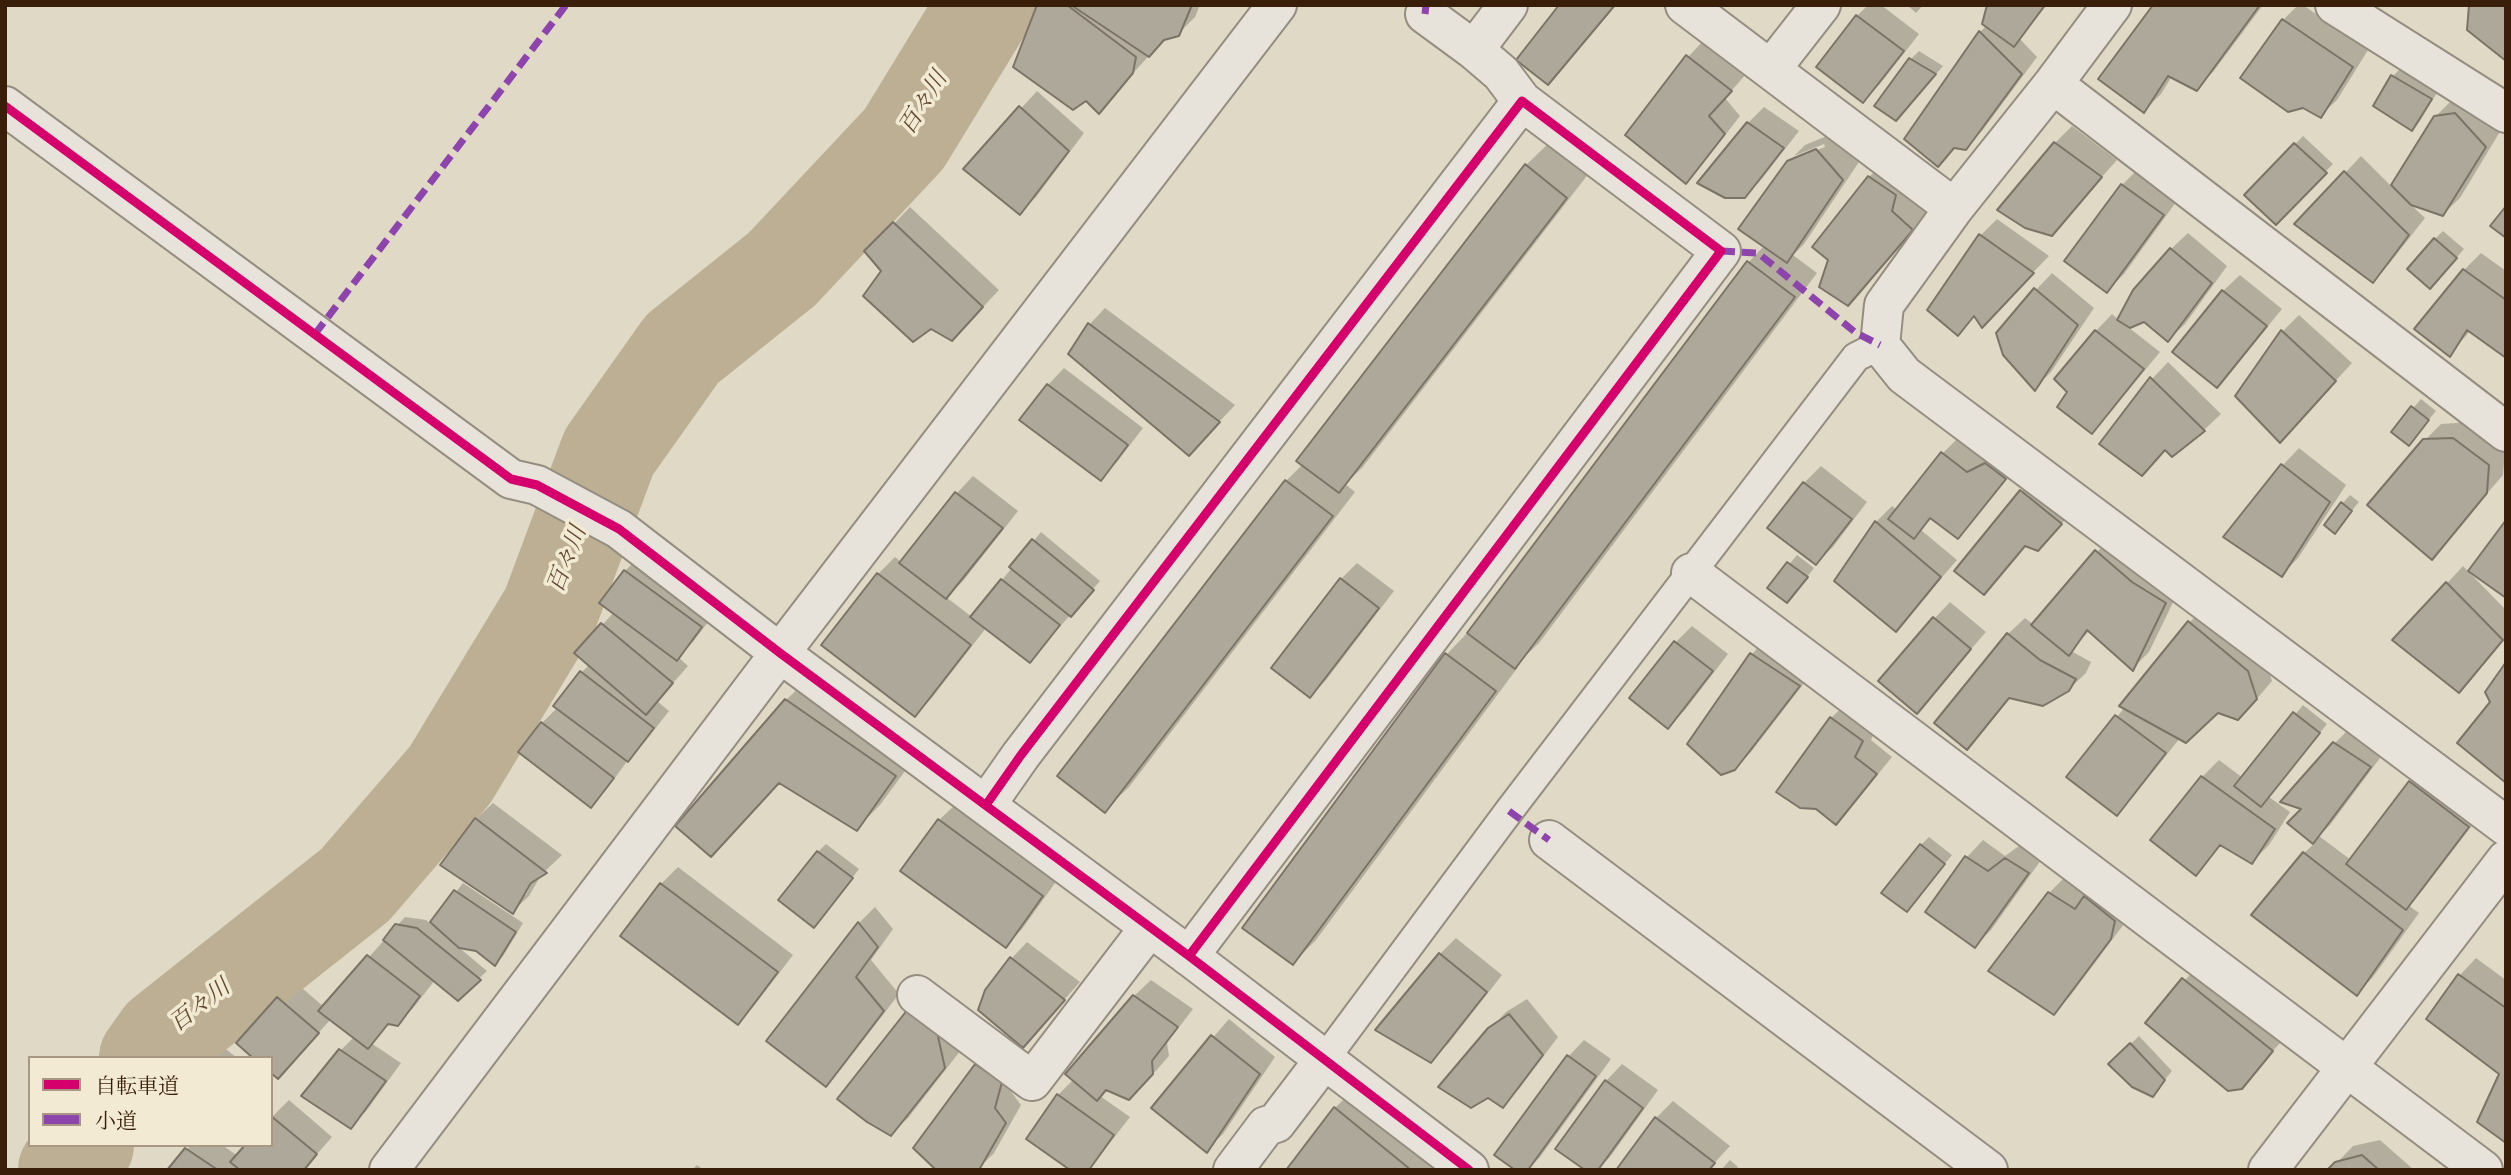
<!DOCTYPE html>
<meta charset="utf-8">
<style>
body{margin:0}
#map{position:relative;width:2511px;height:1175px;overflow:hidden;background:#e0d9c6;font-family:"IM FELL English","Noto Serif JP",serif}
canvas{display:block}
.frame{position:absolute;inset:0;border:7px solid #391e0a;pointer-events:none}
.legend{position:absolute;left:28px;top:1056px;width:245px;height:91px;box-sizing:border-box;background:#f2ead3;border:2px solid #a89883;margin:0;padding:9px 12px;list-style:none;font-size:21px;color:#391e0a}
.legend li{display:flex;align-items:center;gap:14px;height:35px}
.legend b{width:35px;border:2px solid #a89883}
</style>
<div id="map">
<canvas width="2511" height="1175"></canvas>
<div class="frame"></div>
<ul class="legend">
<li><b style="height:9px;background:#d6006c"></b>自転車道</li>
<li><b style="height:9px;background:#8e44ad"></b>小道</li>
</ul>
</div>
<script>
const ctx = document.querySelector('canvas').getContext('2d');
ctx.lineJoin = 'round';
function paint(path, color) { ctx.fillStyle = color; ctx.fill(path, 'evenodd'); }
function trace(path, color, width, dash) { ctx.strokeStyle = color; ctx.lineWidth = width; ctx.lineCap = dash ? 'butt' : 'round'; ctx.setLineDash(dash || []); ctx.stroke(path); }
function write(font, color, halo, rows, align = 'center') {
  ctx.font = font + ' "IM FELL English","Noto Serif JP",serif'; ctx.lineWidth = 7; ctx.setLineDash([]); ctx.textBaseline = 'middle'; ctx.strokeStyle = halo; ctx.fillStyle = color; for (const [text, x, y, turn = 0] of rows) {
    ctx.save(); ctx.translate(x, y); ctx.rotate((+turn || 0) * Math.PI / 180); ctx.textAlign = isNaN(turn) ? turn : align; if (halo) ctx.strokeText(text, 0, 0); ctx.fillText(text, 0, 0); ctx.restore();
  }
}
paint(new Path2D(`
 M1039,5h161l-5,12 -17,17 -13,4 -66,73z
 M1561,5h54l-67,78z
 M1868,5h13l38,29 -39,50 -17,17 -6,-85z
 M1907,5h16l-7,8z
 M1989,5h58l-27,34 17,18 -55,74 -17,17 15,-116 7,-7z
 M2156,5h107l-50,67 -17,16 -24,-12 -11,18 -17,17z
 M2298,5h5l65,45 -31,50 -17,16 -77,-39 40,-57z
 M1704,40l43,33 -22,25 15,18 -38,49 -17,17 3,-125z
 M1919,51l24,15 -39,45 7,-52z
 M2401,68l37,23 -18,30 -8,8 -19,-53z
 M1037,91l47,42 -48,64 -16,16 -55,-44z
 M2452,100l49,30 -41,68 -17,16 -35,-12 17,16 -36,46 -16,17 -28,-108 16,-17 31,31 43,-70z
 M1764,107l35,24 -38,49 -17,17 4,-74z
 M2072,126l45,34 -66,74 4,-91z
 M1834,133l25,29 -55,82 -11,11 24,18 -278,370 -23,22 2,2 -202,273 -23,23 153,-308 23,-24 279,-368 17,-18 23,-83 4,-4v2l33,-13 -1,-3 -30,12 11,-11z
 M2303,136l30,28 -57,59 -29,-28z
 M1550,142l39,31 -227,295 -17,16 10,8 -226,295 -24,23 181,-329 17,-17 223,-299z
 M1886,161l42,51 -80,92 21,-127z
 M2138,169l41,29 -55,76 -17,17 15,-106z
 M910,207l89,83 -31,33 -101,-71z
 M1997,219l52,37 -67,69 -6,-10 -18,19 23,-99z
 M2443,231l21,18 -26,30 -3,-40z
 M2188,233l39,33 -42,58 -17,16 -23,-20 -17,7 32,25 -52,63 -16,17 -23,-40 27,-61 16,-17 7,6 52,-71z
 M2481,253l25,18v85l-35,-26 -21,24 -33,-25 47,-59z
 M2052,273l42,35 -43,64 -16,16 1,-98z
 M2240,275l42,34 -49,60 -16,17 6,-95z
 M1105,308l130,97 -30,32 -116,-112z
 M2299,315l53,48 -56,61 -59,-28 46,-65z
 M2168,362l53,52 -17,16 -32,25 -6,-6 -24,25 -40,-30 50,-65z
 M1064,368l79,60 -26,34 -16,16 -53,-93z
 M2421,399l15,12 -20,24 -23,-3z
 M2470,422l35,27 -2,26 -72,83 -7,-117 17,-17z
 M1959,437l62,25 -47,58 -16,17 -26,-19 -11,12 36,30 -61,70 -20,-108 16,-16 5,4 46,-57z
 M2299,448l47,37 -48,73 -16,17 -57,-38 58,-72z
 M1821,466l46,36 -34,45 -17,16 -46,-36 34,-44z
 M2038,475l39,32 -23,25 -27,12 -43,49 -27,-23 65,-79z
 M973,476l45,35 -55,70 -17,16 26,20 69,-85 59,49 -70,80 -44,-33 -55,71 -16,16 -92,-70 55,-71 17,-17 7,6 55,-70z
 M2350,495l9,7 -24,29 7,-27z
 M2112,535l69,51 -32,66 -16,16 -43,-38 -19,21 20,11 -5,11 -18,17 -57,7 -44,50 -31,-25 72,-88 17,-16 9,7z
 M641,555l76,55 -24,32 -15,15 10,9 -31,35 12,10 -25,32 -16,17 -21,29 -16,17 -71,-54 22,-29 16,-16 23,-34 9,-9 -13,-11 37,-41 11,-41z
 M1797,555l17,13 -19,25 -25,-6z
 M1357,563l37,28 -68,89 -16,16 31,-117z
 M2463,566l43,44v28l-47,53 -64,-51z
 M1950,602l36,30 -69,79 17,-92z
 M2206,606l58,49 8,26 -17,20 -37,10 -38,27 -47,59 -16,17 -48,-38 56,-69 -3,-2 68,-83z
 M1692,626l36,28 -43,56 -17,17 -36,-29 44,-56z
 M1768,637l47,32 -64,83 -17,17 -45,-25 63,-90z
 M810,677l109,75 -39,53 -23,23 -71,-128z
 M1848,702l30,22 -7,16 21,17 -40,49 -16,17 -5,-105z
 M2303,705l24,19 -58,73 21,15 -21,33 -17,17 -30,-18 -26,30 -44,-34 50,-63 17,-17 24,18z
 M2351,727l35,23 -56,75 -11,11 32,24 59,-78 16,-16 58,44 -62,81 -14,14 11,8 -46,64 -16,17 -53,-141 11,-10 -25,-20 14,-15 30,-64z
 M493,803l69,52 -21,20 -12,21 -17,16 -36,-93zM536,876l-10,19h-4z
 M956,804l102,75 -36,50 -16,16 -103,-74 36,-51z
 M1929,837l23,18 -45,55 14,-65z
 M1983,840l22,16 18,-13 21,13 -53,74 -16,16 -47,-35 39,-54z
 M826,844l33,25 -37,48 -4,-65z
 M678,867l115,88 -39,51 -16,17 -116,-88 39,-51z
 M2066,876l61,44 -57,76 -16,17 -5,-120z
 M463,883l60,40 -20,33 -8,8 -18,-15 -21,-4 31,26 -29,27 -23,-18 -21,27 -16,17 -8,-1 -19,20 30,20 -34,47 -17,17 -9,-77 13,-13 -23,-18 -37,41 -16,-62 17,-16 29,25 81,-90 21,3 5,4z
 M875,907l18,22 -22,31 28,34 -57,74 -16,17 33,-162z
 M1456,938l46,37 -54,69 -17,16 9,-106z
 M1027,942l53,40 -57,64 -12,-87z
 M2476,958l30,22v160l-5,-66 -73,-56 32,-43z
 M2200,963l88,71 -47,53 -93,-64z
 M1151,980l42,29 -26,34 2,13 -23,26 -39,7 -7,7 30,21 -41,53 -31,-75 16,-16 60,-83z
 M1527,999l31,38 -39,52 -17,16 -13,-75 17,-18z
 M909,1010l52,40 -53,68 -17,16z
 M1229,1019l46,38 -52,77 -17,16 -53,-43z
 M2139,1036l33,35 -20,24 -41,-32z
 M1584,1040l27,19 -71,98 -13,13 41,-113z
 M222,1046l15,12h-27z
 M992,1049l26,17 -8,24 11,15 -27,48 -17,17 -1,-104z
 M1622,1064l36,26 -48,67 -13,13 9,-89z
 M1352,1091l96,79h-160l47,-62z
 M289,1100l43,37 -29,33h-133l21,-25h31l16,11 33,-11v-27z
 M1673,1101l57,45 -22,24h-90l38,-52z
 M2380,1140l34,30h-84l23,-24z
 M1730,1160l8,7 -2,3h-15z
 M697,1165l7,5h-12z`), '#0003');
trace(new Path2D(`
 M148,1058l15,-21 192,-152 95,-110 100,-165 59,-158 73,-103 100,-80 122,-130 82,-134
 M67,1170l18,-25`), '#bdaf94', 98);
const building = new Path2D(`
 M1037,5h30l69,52 -3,16 -34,41 -13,-13 -13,9 -60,-43z
 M1071,5h121l-13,31 -15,4 -15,17z
 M1559,5h56l-67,80 -32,-25z
 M1987,5h58l-31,42 -32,-23z
 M2153,5h107l-63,86 -29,-15 -24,37 -46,-34z
 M2469,5h37v56l-39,-31z
 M1856,15l48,36 -41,52 -47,-36z
 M2282,19l71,48 -32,51 -18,-10 -15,4 -48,-34z
 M1979,31l43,43 -56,76 -12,-2 -16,19 -34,-28z
 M1686,55l46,36 -23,25 16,18 -39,50 -61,-49z
 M1909,58l27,16 -40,47 -22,-15z
 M2391,75l41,24 -20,32 -39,-25z
 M1019,106l50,45 -49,64 -57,-46z
 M2455,113l31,34 -43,69 -32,-11 -20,-20 43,-69z
 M1747,122l37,26 -39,50h-20l-28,-15z
 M2054,142l48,35 -50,59 -27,-8 -28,-18z
 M2294,143l33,30 -51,52 -32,-30z
 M1816,149l27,31 -56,83 -49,-34 49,-68z
 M1525,164l42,34 -228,295 -43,-32z
 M2344,171l65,64 -36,48 -79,-59z
 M1868,176l28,19 -4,16 21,19 -65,76 -29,-19 9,-27 -16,-13z
 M2121,184l43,31 -57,78 -43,-32z
 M2506,206v32l-16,-12z
 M893,222l90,85 -31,34 -21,-12 -18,13 -50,-46 18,-25 -17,-20z
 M1979,234l55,39 -52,55 -8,-12 -16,20 -31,-26z
 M2434,238l23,20 -27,31 -23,-20z
 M2170,248l42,35 -44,59 -24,-20 -14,6 -13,-8 16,-30z
 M1747,261l48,36 -280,372 -48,-36z
 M2463,269l43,31v58l-39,-28 -17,27 -36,-28z
 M2034,288l44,37 -43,66 -32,-36 -7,-22z
 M2222,290l45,36 -50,62 -45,-36z
 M1088,323l132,99 -31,34 -121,-102z
 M2095,330l49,39 -52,65 -35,-27 10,-15 -13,-13z
 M2281,330l55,51 -56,62 -45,-47z
 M2150,377l55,54 -33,26 -7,-7 -23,26 -43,-32z
 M1047,384l81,61 -27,36 -82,-61z
 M2411,406l18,14 -20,26 -18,-14z
 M2453,438l36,27 -2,28 -55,67 -65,-55 56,-66z
 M1941,452l26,20 18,-9 21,16 -48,60 -28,-21 -16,21 -26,-20z
 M2281,464l49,38 -48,75 -59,-40z
 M1285,480l48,36 -228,297 -48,-37z
 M1803,482l49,37 -36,46 -49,-37z
 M2020,490l42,34 -24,27 -13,-5 -41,49 -30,-24z
 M955,492l48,36 -57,71 -47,-36z
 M2341,502l11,9 -17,23 -11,-9z
 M2506,520v78l-38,-27z
 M1875,521l66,56 -45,55 -62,-51z
 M1032,539l62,51 -23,27 -62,-50z
 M2095,550l37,32 34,21 -33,68 -46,-41 -18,26 -38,-31z
 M1787,562l21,15 -21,26 -20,-15z
 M624,570l78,57 -25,34 -78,-58z
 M877,573l94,72 -56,72 -94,-72z
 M1340,578l39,30 -69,90 -39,-30z
 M1001,579l59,46 -30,38 -60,-46z
 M2446,582l57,58 -44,53 -67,-53z
 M1933,617l38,32 -54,65 -39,-33z
 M2188,621l60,50 9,28 -19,21 -20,-7 -32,30 -67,-37z
 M601,623l72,60 -27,32 -72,-62z
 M2007,633l33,27 36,19 -7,12 -26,15 -34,-8 -42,52 -33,-27z
 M1674,641l39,30 -45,58 -39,-31z
 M1445,653l51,38 -203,274 -51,-37z
 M1750,653l50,33 -65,84 -14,5 -34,-31z
 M2506,662v121l-49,-40 33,-41 -5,-10z
 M580,671l74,57 -26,34 -75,-56z
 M785,699l111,77 -39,55 -78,-48 -68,74 -36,-31z
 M2293,712l27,21 -59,74 -27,-21z
 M2115,715l51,38 -49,63 -51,-39z
 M1830,717l33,24 -8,16 22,17 -41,51 -20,-16 -16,-1 -24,-16z
 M541,722l73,56 -23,30 -73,-56z
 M2333,742l38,25 -58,77 -26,-21 14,-14 -21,-7z
 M2201,776l74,53 -23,35 -32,-19 -24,31 -46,-36z
 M2409,781l60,46 -63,83 -60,-46z
 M475,818l72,55 -16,10 -18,31 -73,-49z
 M938,819l105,77 -37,52 -106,-77z
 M1920,844l25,20 -38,48 -26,-19z
 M817,851l36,27 -39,50 -36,-28z
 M2303,852l100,78 -46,66 -106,-81z
 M1965,856l23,15 17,-13 24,15 -54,75 -50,-36z
 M660,883l118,89 -40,53 -118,-89z
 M454,890l62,42 -21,34 -19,-15 -17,-3 -29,-26z
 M2048,892l27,17 9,-13 31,25 -4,18 -57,76 -66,-44z
 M858,922l20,25 -22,30 28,34 -58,76 -60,-46z
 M395,924l22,4 64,52 -23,21 -75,-61z
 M1439,953l48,39 -56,71 -56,-33z
 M367,955l53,41 -22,30 -10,-2 -20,25 -50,-38z
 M1010,957l55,43 -42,48 -45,-38 7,-20z
 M2458,974l48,34v135l-29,-21 22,-48 -73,-55z
 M2182,978l91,73 -31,38 -14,2 -83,-68z
 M1133,995l45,32 -26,34 1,13 -24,26 -23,-10 -9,11 -32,-27z
 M277,997l42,36 -41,46 -7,-6v-15h-18l-17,-15z
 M908,1009l29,23 8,36 -54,68 -24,-14 -30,-23z
 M1509,1014l34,41 -40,53 -15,-10 -17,10 -33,-21 50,-59z
 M1211,1035l49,39 -53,79 -56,-45z
 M2130,1043l35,37 -12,17 -21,-10 -24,-23z
 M339,1049l47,32 -35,48 -50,-33z
 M1567,1055l29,21 -68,94h-13l-21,-15z
 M975,1064l27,18 -7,26 11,15 -27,47h-43l-23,-22z
 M1605,1080l38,28 -45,62h-13l-30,-21z
 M1057,1094l57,41 -25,35h-19l-44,-31z
 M1334,1107l77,63h-125z
 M271,1116l46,38 -13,16h-64l-10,-8 15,-17h26z
 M1655,1117l60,46 -6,7h-93z
 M185,1148l33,22h-51z
 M2362,1155l17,15h-52l8,-8z`);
paint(building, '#aea89a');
trace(building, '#7c7367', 2);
const service = new Path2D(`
 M1324,1060l185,-249 347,-454 24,-12`);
const minor = new Path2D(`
 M1508,5l-34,45 27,23 21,28
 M1685,5l269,203
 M2112,5l-59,79 -99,124 -70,97 -4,40 24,30 602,451
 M2335,5l171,108
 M1425,14l49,36
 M1771,69l50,-64
 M2053,84l453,348
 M1691,573l792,597
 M986,805l35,-50 501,-654 199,150 -532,705
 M1549,840l439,330
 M917,995l115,86 117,-153
 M389,1170l391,-517 497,-648
 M1233,1170l33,-44 10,-3 48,-63
 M2268,1170l238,-310`);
const tertiary = new Path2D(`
 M5,106l506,373 26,6 82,44 161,124 409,303 280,214`);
trace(service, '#948d80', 32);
trace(minor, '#948d80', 42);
trace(tertiary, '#948d80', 42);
trace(service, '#e7e3da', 28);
trace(minor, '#e7e3da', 38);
trace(tertiary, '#e7e3da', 38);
trace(new Path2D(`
 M1425,14l1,-9
 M1721,251l37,2 98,80 24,12
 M315,334l251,-329
 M1509,811l40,29`), '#8e44ad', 7, [14, 7]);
trace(new Path2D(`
 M5,106l506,373 26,6 82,44 161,124 409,303 280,214
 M986,805l35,-50 501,-654 199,150 -532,705`), '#d6006c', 9);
write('italic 23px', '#624a33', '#f2ead3', [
 ["百々川",925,104,-58],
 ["百々川",569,560,-69],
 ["百々川",201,1007,-38]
]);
</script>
